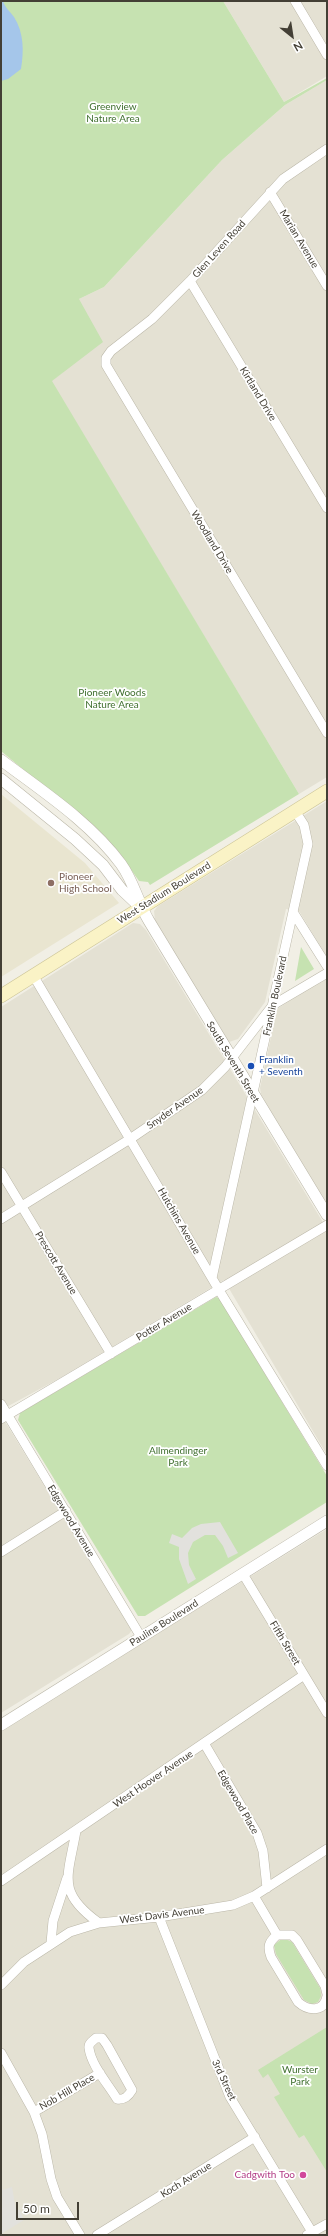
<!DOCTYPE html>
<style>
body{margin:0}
#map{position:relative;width:328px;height:2236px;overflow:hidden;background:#f1efe5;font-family:Lato,sans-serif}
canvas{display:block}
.frame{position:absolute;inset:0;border:2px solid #433f35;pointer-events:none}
.north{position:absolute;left:272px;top:16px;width:40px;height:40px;-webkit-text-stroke:3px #fff;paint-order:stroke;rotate:150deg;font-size:11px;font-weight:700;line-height:16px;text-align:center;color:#433f35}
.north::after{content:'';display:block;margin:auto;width:14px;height:18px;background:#433f35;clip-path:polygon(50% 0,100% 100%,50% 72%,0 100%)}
.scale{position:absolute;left:16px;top:2202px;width:63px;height:18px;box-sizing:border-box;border:2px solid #433f35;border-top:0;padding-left:5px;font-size:12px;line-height:14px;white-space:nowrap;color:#433f35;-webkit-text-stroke:3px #fff;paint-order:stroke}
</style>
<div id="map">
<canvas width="328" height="2236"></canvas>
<div class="frame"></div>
<div class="north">N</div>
<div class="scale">50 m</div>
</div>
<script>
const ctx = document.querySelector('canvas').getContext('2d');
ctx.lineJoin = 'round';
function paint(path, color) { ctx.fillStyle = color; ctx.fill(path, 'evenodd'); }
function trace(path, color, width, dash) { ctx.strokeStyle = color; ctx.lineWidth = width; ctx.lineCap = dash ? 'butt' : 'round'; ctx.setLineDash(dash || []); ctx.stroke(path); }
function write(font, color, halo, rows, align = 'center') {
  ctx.font = font + ' Lato,sans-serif'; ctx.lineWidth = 3.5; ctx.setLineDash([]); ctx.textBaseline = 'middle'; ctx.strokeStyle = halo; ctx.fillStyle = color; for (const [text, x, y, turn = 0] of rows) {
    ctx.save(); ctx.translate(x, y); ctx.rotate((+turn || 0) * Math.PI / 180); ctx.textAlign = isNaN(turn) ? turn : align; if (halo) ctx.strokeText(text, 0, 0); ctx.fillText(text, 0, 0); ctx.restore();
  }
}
paint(new Path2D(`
 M223,1h104v75l-43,26z
 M327,80v697l-28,17 -248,-413 12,-9 16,-73 25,-12 118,-127 63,-55z
 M327,801v156l-28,-46 -13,-2 -21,93 -27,37 -9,3 -74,-122 -1,-9 4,-5z
 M133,923l7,1 6,6 181,299v226l-103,-175 -164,98 -59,32v-403z
 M327,977v227l-57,-94 -9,-16 -1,-6 17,-79z
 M1,1415l131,215 -3,4 -128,79z
 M327,1529v706h-326v-504z`), '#e4e1d3');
paint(new Path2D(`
 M1,794l84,69 34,40 -118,74z`), '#e9e5d0');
paint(new Path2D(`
 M1,1h222l61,101 43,-24v2l-42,25 -63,55 -118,127 -25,12 24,43 -51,39 247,413 -149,91 -2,-3 -9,-1 -21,-30 -22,-21 -95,-79z
 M301,947l13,22 -19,12z
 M216,1297l3,1 108,178v26l-182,114h-7l-120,-196 2,-7z
 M283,1938l9,4 28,46 1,8 -3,6 -6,2 -8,-4 -28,-46 -2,-9z
 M327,2027v145l-23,-37 -5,3 -25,-41 6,-3 -12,-20 -5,4 -5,-8z`), '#c6e2b1');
paint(new Path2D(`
 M220,1522l18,31 -10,5 -5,-12 -8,-11h-10l-12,7 -5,11 1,12 7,14 -8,5 -9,-25v-12l-10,-4 3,-9 10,4 10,-10 9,-4z
 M1,2187l2,3 9,-3 4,23h4l4,10 -23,14z`), '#e2e1dd');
paint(new Path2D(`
 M1,1h2c2,7 7,10 11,16 10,16 10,34 7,52l-13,10 -7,2z`), '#a5c6ea');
const minor = new Path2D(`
 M295,1l32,54
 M327,149l-44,30 -93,102 -38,38 -41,32 -5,7v7l221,368
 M270,192l57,94
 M190,281l137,227
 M293,912l34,54
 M33,975l186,315 108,176
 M1,1172l110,182
 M1,1219l129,-80 72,-49 23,-23 48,-62 54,-32
 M212,1278l96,-434 -4,-19 -9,-14
 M1,1404l140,233
 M1,1419l326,-194
 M1,1552l65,-41
 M243,1574l84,139
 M204,1743l53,90 6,18 4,37
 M76,1831c-8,46 -20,61 23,92
 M1,1881l303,-206
 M254,1896l23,39
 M159,1917l71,180 82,135
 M51,1943l2,-22 14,-43
 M1,1985l23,-23 46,-30 29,-9 60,-6 74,-12 21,-9 73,-47
 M327,1994l-2,-8 -28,-46 -5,-5h-15c-8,7 -10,11 -6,22l27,45c10,9 26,11 29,-6
 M96,2038h6l5,7 25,45c-4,7 -8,10 -15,9 -9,-15 -26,-34 -28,-51 -1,-5 4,-7 7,-10z
 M1,2053l33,59 8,22 9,45 6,18 23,38
 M34,2112l66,-39
 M97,2235l158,-98
 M307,2235l20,-11`);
const tertiary = new Path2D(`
 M1,760c41,31 89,62 120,104 13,18 17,39 28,57l178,294
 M1,779l74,60 28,26 19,25 17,16
 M1,1725l326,-204`);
const secondary = new Path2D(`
 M1,996l326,-205`);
trace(minor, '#bbb7a8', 10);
trace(tertiary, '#bbb7a8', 12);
trace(secondary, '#cdc598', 14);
trace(minor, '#fff', 9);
trace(tertiary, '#fff', 11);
trace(secondary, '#faf3c6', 13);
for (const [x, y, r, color] of [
 [51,883,4,"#8d6e63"],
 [251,1066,4,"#1a4fb4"],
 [303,2175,4,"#d1479c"]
]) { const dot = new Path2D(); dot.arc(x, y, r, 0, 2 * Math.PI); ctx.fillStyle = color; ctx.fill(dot); trace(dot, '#fff', 1.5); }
write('10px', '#3f6f2e', '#fff', [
 ["Greenview",113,107],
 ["Nature Area",113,119],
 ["Pioneer Woods",112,693],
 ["Nature Area",112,705],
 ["Allmendinger",178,1451],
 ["Park",178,1463],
 ["Wurster",300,2070],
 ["Park",300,2082]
]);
write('10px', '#433f35', '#fff', [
 ["Marian Avenue",299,239,59],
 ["Glen Leven Road",219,249,-48],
 ["Kirtland Drive",258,394,59],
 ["Woodland Drive",212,542,59],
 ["West Stadium Boulevard",164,893,-32],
 ["Franklin Boulevard",275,996,-78],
 ["South Seventh Street",233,1062,59],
 ["Snyder Avenue",175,1108,-35],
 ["Hutchins Avenue",179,1221,60],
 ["Prescott Avenue",56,1263,59],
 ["Potter Avenue",164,1322,-31],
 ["Edgewood Avenue",71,1521,59],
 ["Pauline Boulevard",164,1623,-32],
 ["Fifth Street",285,1643,59],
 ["West Hoover Avenue",153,1779,-34],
 ["Edgewood Place",238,1802,60],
 ["West Davis Avenue",162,1915,-7],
 ["3rd Street",224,2080,65],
 ["Nob Hill Place",67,2092,-30],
 ["Koch Avenue",186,2180,-32]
]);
write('10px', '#785e54', '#fff', [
 ["Pioneer",59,877],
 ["High School",59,889]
], 'left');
write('10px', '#164399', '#fff', [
 ["Franklin",259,1060],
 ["+ Seventh",259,1072]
], 'left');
write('10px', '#b23c85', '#fff', [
 ["Cadgwith Too",295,2175]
], 'right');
</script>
